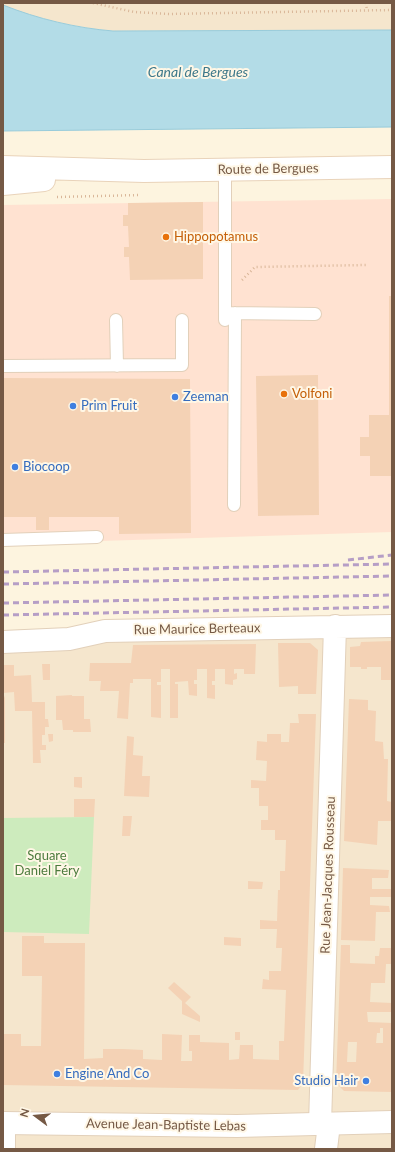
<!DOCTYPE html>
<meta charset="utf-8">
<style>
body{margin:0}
#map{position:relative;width:395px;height:1152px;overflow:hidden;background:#fdf4df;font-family:Lato,sans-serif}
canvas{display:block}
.frame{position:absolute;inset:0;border:4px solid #755945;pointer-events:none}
.north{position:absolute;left:16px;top:1096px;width:40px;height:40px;-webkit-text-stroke:3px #fff7e6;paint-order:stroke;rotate:286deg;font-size:11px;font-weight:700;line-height:16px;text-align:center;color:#755945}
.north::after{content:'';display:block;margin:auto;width:14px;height:18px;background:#755945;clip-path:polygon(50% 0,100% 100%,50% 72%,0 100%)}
</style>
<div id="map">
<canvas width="395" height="1152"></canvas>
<div class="frame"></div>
<div class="north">N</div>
</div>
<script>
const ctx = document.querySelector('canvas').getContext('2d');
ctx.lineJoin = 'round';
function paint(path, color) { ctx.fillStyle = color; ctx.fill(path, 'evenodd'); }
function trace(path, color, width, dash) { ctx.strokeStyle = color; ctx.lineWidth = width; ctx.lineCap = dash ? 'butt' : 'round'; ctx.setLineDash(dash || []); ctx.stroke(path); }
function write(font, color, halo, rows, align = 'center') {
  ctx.font = font + ' Lato,sans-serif'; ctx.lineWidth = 4; ctx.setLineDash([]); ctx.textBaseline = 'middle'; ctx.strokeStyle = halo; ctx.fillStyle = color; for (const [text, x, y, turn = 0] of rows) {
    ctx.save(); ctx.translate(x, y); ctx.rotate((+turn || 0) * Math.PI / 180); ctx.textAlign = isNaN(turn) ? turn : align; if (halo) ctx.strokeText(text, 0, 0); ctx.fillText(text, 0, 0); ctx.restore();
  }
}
paint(new Path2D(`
 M3,3h389v27l-279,1 -18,-2 -35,-6 -34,-9 -23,-9z
 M392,619v530h-389v-515z`), '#f5e6cd');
paint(new Path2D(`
 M392,199v333l-389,12v-339z`), '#ffe2d1');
paint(new Path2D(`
 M94,817l-5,117 -86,-2v-114z`), '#cdebbd');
const water = new Path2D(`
 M3,5c35,14 73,23 110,26l279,-1v97l-389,4z`);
paint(water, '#b3dce7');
trace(water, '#98cbda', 1);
paint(new Path2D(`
 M203,202v77l-73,1 -1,-23h-5v-10h5l-1,-21h-5v-11h5v-12z
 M389,296h3v180h-22v-20h-10v-19h9v-22h20z
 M318,375l1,140 -61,1 -2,-140z
 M3,378l187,1 1,154 -72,1v-17h-70v13h-13v-13h-33z
 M392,641v39h-11v-13h-14v2h-6v-2h-11v-20l10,-1 1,-4z
 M278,643h32l8,7 -2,44h-18v-8l-19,1z
 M256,644l-1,30h-11v-5h-10v5l3,-1v6l-4,1v5l-8,-1v-15h-10v12h-3v4h3v14l-8,-1v-29h-10v11h-3v4h3v12l-8,-1 -1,-14 -13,1v2h3v34h-8v-49h-9v13h-4v3h4v33l-10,-1v-38h-18v4h-3l-2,36 -11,-1 2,-27h-19l1,-10h-12l1,-18h41l2,-18z
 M42,664h8v16h-7z
 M3,665h11v11l17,-1 1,27h13v17h3l1,8h-4v8h-3v10h4v5h-6l1,13h-8l-1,-52h-17l-1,-19 -11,1z
 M3,693l2,5v45h-2z
 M72,695v1h12v23h6l1,13h-18v-2h-10l-1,-10h-6v-24z
 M349,699l19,1v10l8,1 -1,30 8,1 1,17h4l-1,42 5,1v19h-14l-1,24 -33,-4z
 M298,714h18l-13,369 -5,7 -295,-5v-51h18v12h20l1,-70h-20v-40h22v7h41l-1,116 19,-1v-9h20l20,1v9l19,1v-26l20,1 -1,26h11v-10h-3v-16h11v7l29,1v17l10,-1 1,-14h13v14l26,1v-19h5l2,-51 -24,-1 1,-10 6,1v-9h12l1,-23h-6l1,-19h-17v-9l17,1 1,-31h2v-19h5l1,-31h-11v-10h-14v-10h7v-14h-9v-18h-8v-8l15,1 1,-20 -11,-1 1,-19 10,1v-8h14v8h8l1,-19h9z
 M48,734h5v7l-4,1z
 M127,736l7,1 -1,18 10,1 -1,20h8l-1,21 -25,-1z
 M74,777h8v11l-8,-1z
 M74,799h21l-1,18h-20z
 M123,816h9l-2,20h-8z
 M343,868l46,2 -1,8h-16v11h20v8h-22v8l19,1 1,6h-14l-1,29 -34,-1z
 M248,881l15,1 -1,7h-14z
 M224,937l17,1v8l-17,-1z
 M341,945h9v18l25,1v-8h4l1,-8h12v16h-6l-1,19h-14l-1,19 22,1v9h-25l1,10 24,1v69l-48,-1 -8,-8zM380,1028h3v15h-7l1,-10h3zM348,1042h9l-1,20h-9z
 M174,982l17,15 -6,6 15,13v6l-18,-8v-13l-14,-13z
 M235,1032h5v8h-5z`), '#f4d2b5');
const service = new Path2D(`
 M228,313l87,1
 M116,320l1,46
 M225,320v-151
 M3,366l179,-1v-45
 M234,505l1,-192
 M3,540l94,-3`);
const minor = new Path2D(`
 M3,642l66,-3 36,-8 287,-5
 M320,1124l15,-498
 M4,1149v-26
 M326,1149l3,-25`);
const tertiary = new Path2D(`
 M3,1123l234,3 155,-4`);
const secondary = new Path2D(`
 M3,167l141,4 248,-4
 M3,184l41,-4`);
trace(service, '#e2d0ba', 14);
trace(minor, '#e2d0ba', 24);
trace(tertiary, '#e2d0ba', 24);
trace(secondary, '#e9d3ba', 24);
trace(new Path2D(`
 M93,3l41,9 35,2 223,-4
 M366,3l1,8
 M57,197l83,-2
 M242,280l13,-13 111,-2`), '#d9b698', 2.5, [1, 3]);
trace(service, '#fff', 12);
trace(minor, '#fff', 22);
trace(tertiary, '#fff', 22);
trace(secondary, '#fff', 22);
trace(new Path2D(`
 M348,560l44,-5
 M3,572l389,-8
 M3,584l389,-8
 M3,603l389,-8
 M3,615l389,-8`), '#b69ec6', 3, [6, 4]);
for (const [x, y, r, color] of [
 [166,237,4,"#e8710a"],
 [284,394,4,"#e8710a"],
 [175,397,4,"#3f7fe0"],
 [73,406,4,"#3f7fe0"],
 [15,467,4,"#3f7fe0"],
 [57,1074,4,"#3f7fe0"],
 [366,1081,4,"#3f7fe0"]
]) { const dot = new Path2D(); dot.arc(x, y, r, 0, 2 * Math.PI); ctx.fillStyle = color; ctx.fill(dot); trace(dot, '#fff7e6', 1.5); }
write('13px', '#755945', '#fff7e6', [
 ["Route de Bergues",268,169,-1],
 ["Rue Maurice Berteaux",197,629,-1],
 ["Rue Jean-Jacques Rousseau",328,875,-88],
 ["Avenue Jean-Baptiste Lebas",166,1125,1]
]);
write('13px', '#c56008', '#fff7e6', [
 ["Hippopotamus",174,237],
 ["Volfoni",292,394]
], 'left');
write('13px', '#366cbe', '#fff7e6', [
 ["Zeeman",183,397],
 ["Prim Fruit",81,406],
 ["Biocoop",23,467],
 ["Engine And Co",65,1074],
 ["Studio Hair",358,1081,"right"]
], 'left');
write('13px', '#4c7b3d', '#fff7e6', [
 ["Square",47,856],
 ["Daniel Féry",47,871]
]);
write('italic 14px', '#3e788a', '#fff7e6', [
 ["Canal de Bergues",198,72]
]);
</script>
